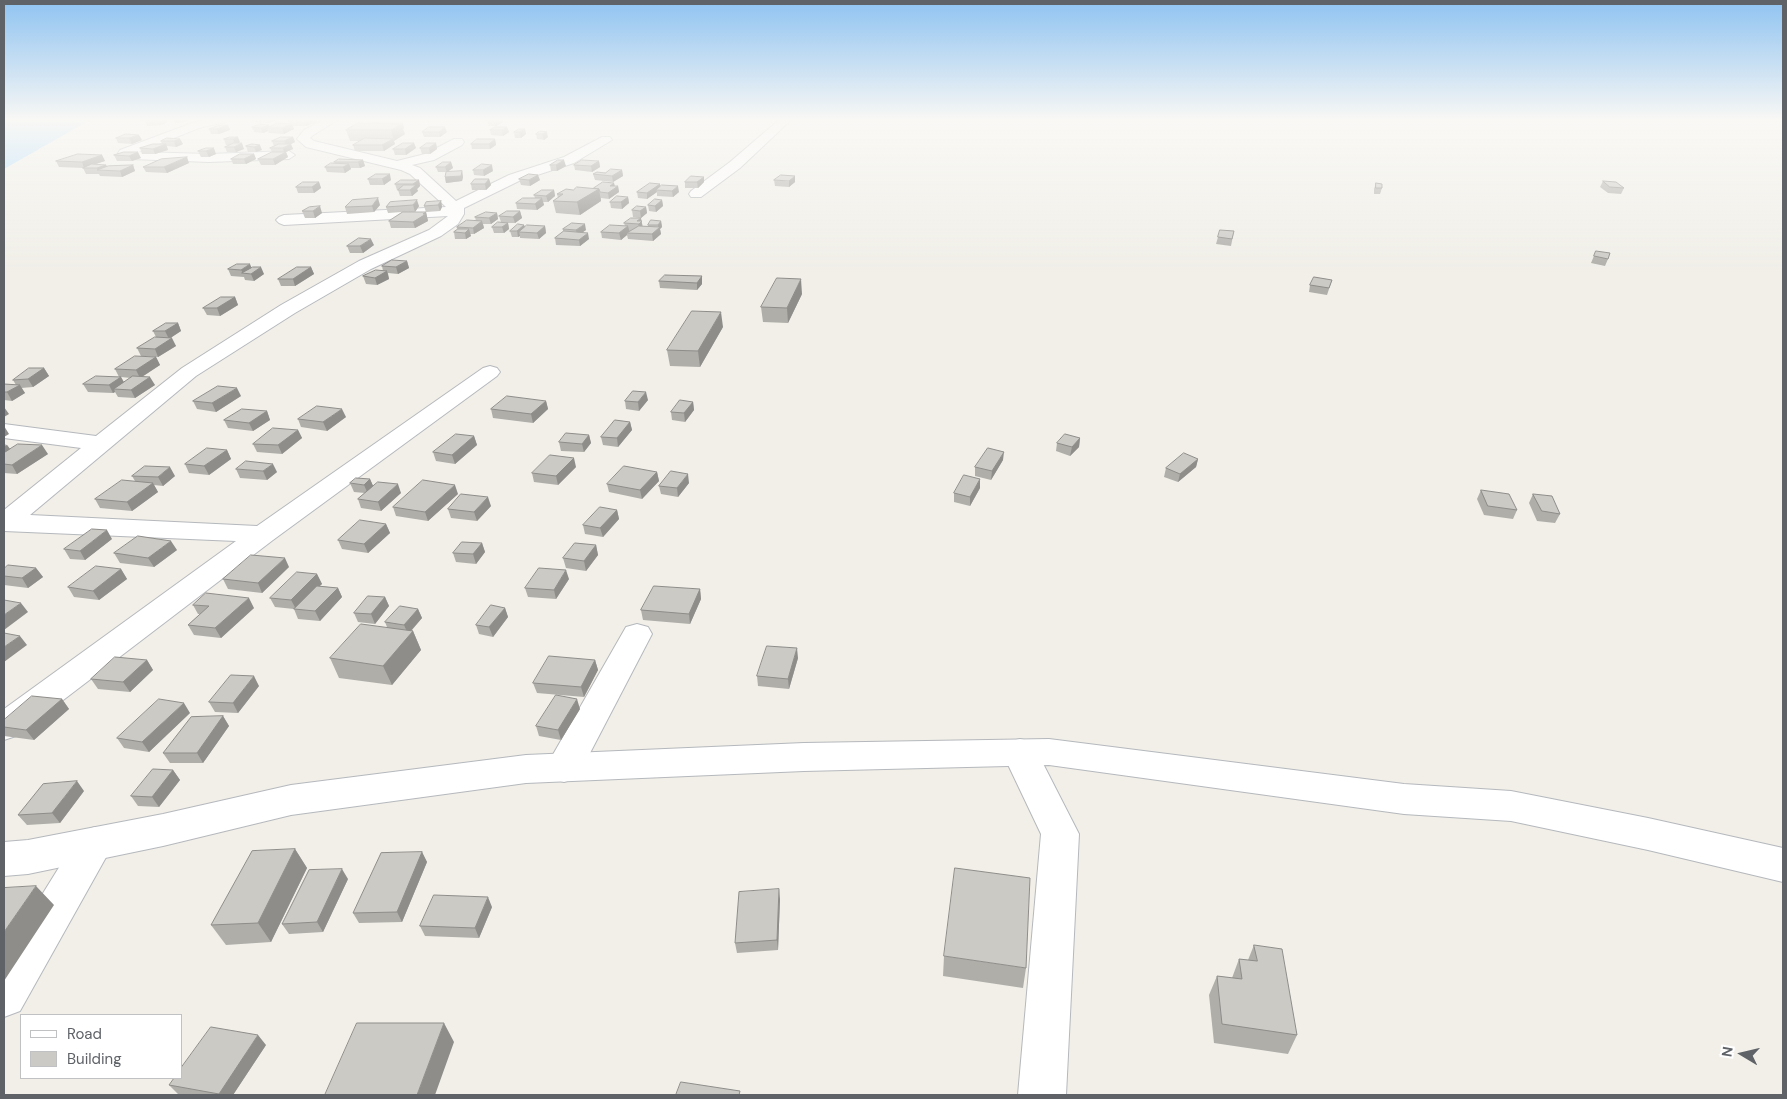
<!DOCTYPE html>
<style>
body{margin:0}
#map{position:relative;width:1787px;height:1099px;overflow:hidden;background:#f1efe8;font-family:"DM Sans",sans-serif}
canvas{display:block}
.frame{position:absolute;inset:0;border:5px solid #5f6368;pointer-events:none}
.legend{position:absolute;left:20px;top:1014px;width:162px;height:65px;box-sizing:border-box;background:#fff;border:1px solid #bfc1c3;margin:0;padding:6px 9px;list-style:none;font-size:15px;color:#5f6368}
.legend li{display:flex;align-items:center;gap:10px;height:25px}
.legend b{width:25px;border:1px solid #bfc1c3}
.north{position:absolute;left:1717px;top:1029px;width:50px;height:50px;-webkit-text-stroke:4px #fff;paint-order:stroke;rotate:279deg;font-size:14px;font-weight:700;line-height:20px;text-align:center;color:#5f6368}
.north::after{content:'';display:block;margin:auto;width:18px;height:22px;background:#5f6368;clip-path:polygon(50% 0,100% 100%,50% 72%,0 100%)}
</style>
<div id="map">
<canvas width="1787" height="1099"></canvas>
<div class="frame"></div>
<ul class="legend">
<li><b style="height:6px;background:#fff"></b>Road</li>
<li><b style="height:14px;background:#cccac5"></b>Building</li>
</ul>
<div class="north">N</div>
</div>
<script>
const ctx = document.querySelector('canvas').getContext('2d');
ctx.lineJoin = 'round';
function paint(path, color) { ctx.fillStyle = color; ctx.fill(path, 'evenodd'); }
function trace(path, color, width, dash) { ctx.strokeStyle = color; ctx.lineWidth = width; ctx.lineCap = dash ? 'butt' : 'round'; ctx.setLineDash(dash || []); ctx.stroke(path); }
paint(new Path2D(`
 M4,119h88l-88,50z`), '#aadaff');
const minor = new Path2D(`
 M210,119h21l-2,2 -30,7 -60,24 70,2 80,-3 6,4 -6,4 -80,3 -78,-3 -11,-3 -2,-3 2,-3 72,-27z
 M325,119h14l-27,17 -2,2 4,3 83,20 28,-7 29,-15h8l2,3 -2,3 -28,15 -22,5 8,3 36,33 53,-26 55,-18 38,-20h8l2,3 -38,23 -55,18 -55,27v6l-6,10 -17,12 -70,33 -76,44 -99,63 -166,139 227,11 226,-158 7,-2 7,2 3,4 -3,4 -224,164 -257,196 -12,4v-31l232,-168 -232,-10v-21l77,-62 -77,-10v-14l92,12 86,-68 99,-63 78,-44 70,-31 19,-14 -164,9 -5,-2 -3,-3 3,-3 5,-2 162,-8 -36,-33 -9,-4 -95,-23 -9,-8 7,-9z
 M780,119h12l-52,49 -39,29h-10l-2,-3 2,-3 39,-29z
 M637,624l11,3 4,7 -75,144 -13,4 -13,-4 -5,-10 5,-10 75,-131z
 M1020,739l12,3 47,92 -13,261h-48l23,-261 -39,-82 6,-10z
 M95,827l14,5 5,11 -94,168 -16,6v-61l77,-124z`);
const tertiary = new Path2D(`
 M1049,739l355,45 107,7 137,27 135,30v34l-135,-32 -137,-29 -107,-7 -355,-49 -245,6 -278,12 -235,32 -128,31 -135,28 -24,2v-34l24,-2 135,-26 128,-29 235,-30 278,-12z`);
trace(minor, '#b5b8bc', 2);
trace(tertiary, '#b5b8bc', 2);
paint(minor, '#fff');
paint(tertiary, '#fff');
paint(new Path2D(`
 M140,119h26l1,3 -5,3 -15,1 -2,-6 -5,1z
 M252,119h26l-10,4 -14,-1z
 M491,119l12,3 -7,4h-7l-2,-6z
 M289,121l28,1 -11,4h-13l1,3 -10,5 -15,-1 -1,-2 -5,2 -9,-1 -2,-5h18l20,-3z
 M403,123l1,5 -1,1 2,5 -11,7 1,3 -11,7h-29l-2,-6 8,-4h-11l-4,-11z
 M228,125l2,5 -11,4h-8l-2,-5z
 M507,127l2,5 -6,4 -12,-1 -1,-5z
 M525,129l1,5 -5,4h-6l-1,-6z
 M540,131l8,6 -4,3 -7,-1 -1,-5z
 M422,132h25l-7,5h-16z
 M139,135l3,5 -10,4 -14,-1 -2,-5z
 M230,137l10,5 -1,1 5,6 -8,3h-9l-2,-5 5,-2h-4l-2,-6z
 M293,137l2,5 -4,2 2,5 -7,3 2,5 -13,8h-14l-3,-6 14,-7 -2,-4 4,-2 -2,-5z
 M180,139l3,5 -7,3 -9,-1 1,4 -13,4h-13l-2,-6 22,-4 -1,-3z
 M495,139l1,6 -6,4h-18l-1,-5z
 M414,143l2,5 -10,7h-11l-2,-6z
 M436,143l1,6 -7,5h-8l-2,-6z
 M252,144l10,6 -6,2h-8l-2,-6z
 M206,148l10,6 -7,3h-8l-3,-6z
 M124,152l17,6 -9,3h-15l-3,-6z
 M254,154l2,5 -10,5h-13l-2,-5z
 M102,155l3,6 -10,3 11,1 1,1 26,-1 2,6 -13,6 -22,-1 -1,-2h-13l-3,-6 -24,-1 -3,-6z
 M363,160l2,6 -5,2h-9v1l-6,4 -18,-1 -2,-5 10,-4 -1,-1z
 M599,161l1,6 -8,5 -17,-2 -1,-5z
 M451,162l2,6 -6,4 15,-1 1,6 -1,4 -16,2 -1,-6 1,-5h-8l-2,-5z
 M189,163l-22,10 -21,-1 -3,-5z
 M550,165l16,1 -9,5h-6z
 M473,170l20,1 -9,5 -10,-1z
 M622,170l1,6 -10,6 -18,-2 -2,-6z
 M704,177v5l-6,6h-13v-6z
 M368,179l23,1 -7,5h-14z
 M489,179l2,6 -5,5h-14l-1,-6z
 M519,179l21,1 -10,6 -9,-1z
 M419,180l1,6 -3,3 1,2 -6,5h-12l-2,-6h-1l-2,-6z
 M774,180l21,2 -6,5 -14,-1z
 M1603,181l21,7 -3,6 -13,-1 -8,-6z
 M319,182l2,6 -7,5h-16l-2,-6z
 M614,183l1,3h3l1,6 -10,7 -8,-1v3l-21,14 -24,-2 -3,-12 5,-3 -1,-4 16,-4 21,-2z
 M1376,183l6,5 -2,6h-6v-5z
 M660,184v3l19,5 -6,5 -16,-1v-4l-10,7 -9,-1 -1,-6z
 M554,190l1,6 -7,6h-5l1,3 -7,5 -20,-1 -1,-6 19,-5 -1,-3z
 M628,197l1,6 -7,6 -11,-1 -1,-6z
 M662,200l1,6 -7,6 -7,-1 -1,-6z
 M441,201l1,6 -2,4 -14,1 -2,-6z
 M390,202l29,4 -4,6h11l2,9 -13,7h-24l-2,-7 13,-9 -14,1 -2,-6z
 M380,205l-6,7 -27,2 -2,-7z
 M309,207l13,6 -7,5h-10l-3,-7z
 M646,207l1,6 -6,5 -8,-1 -1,-7z
 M520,211l2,7 -7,5h-7l1,6 -5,4h-10l-2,-6 9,-5 -2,-6z
 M497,213l1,6 -7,5h-8l1,4 -10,6h-4l1,2 -5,3h-11l-1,-7 3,-2v-3l19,-6 -1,-4z
 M641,221l1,5h6v-1l13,-4 1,6 -2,2 1,5 -8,7 -25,-2 -1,-4 -6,5 -19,-2 -1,-6 24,-6 -1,-3z
 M524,225l1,2 20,-1 1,7 -7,6 -19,-1v-2l-2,1h-6l-2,-6z
 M563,229l23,1 -3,2 6,7 -9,7 -24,-1 -1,-7 8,-6z
 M1234,231l-3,15 -15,-2 2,-7z
 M374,245l-11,8h-13l-3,-7z
 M1596,251l12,8 -3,7 -14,-3z
 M407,261l2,7 -11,6 -10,-1 1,6 -12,6 -11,-1 -3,-8 20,-5 -1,-5z
 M311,267l3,7 -19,12h-14l-3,-7z
 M252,268l12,6 -10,7 -9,-1 -1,-3 -13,-1 -3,-7z
 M702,276v8l-5,6 -37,-2 -1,-7z
 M1332,280l-5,15 -18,-3 1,-7z
 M802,294l-14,29 -25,-1 -2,-15z
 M235,297l3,8 -18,11 -13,-1 -4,-7z
 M178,323l3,8 -11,7 6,8 -18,11 -17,-1 -4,-8 19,-11 -3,-6z
 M723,327l-23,40 -30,-1 -3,-16z
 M156,357l4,8 -18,12 13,8 -20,13 -17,-1 -3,-5 -2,1 -25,-1 -5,-8 36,-7 -4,-8zM121,377l10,1 -7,4z
 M44,368l5,8 -16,11 -12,1 4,5 -13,8 -8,-1v-16l12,1 -3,-5z
 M241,396l-25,16 -19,-3 -4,-8z
 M648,400l-9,11 -13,-2 -1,-8z
 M546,401l2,8 -15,14 -40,-5 -2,-9z
 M693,402l1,8 -9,12 -13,-2 -1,-8z
 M267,411l3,9 -17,11 -25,-3 -4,-8z
 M346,417l-19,14 -26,-4 -3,-8z
 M630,422l2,8 -14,17 -15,-2 -2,-8z
 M298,430l4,8 -20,16 -25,-2 -4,-8z
 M589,435l2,8 -7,9 -23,-1 -2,-9z
 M474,436l3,9 -22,19 -19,-3 -3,-9z
 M1080,438l-1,9 -9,9 -14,-5 1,-8z
 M4,444l3,1 3,4 38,5 -31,20 -13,-1z
 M227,450l4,9 -22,16 -20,-2 -4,-9z
 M1198,459l-2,8 -18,15 -14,-5 2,-9z
 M1003,460l-12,20 -16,-4v-9z
 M576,467l-18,18 -24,-3 -2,-9z
 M236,469l41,3 -10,8 -27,-2z
 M657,472l2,9 -17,18 -33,-7 -2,-8z
 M132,476h43l-12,10 -9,-1 4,7 -26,19 -32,-3 -5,-9 40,-18z
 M370,479l3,7 28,7 -20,18 -20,-3 -3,-9 7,-6 -11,-1 -4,-9z
 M689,483l-11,14 -17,-3 -2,-8z
 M980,488l-10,18 -16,-4v-9z
 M1481,490l36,20 -4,9 -29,-4 -7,-16z
 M458,494l-30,27 -32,-5 -3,-9z
 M1533,494l27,20 -5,9 -18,-2 -8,-18z
 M491,506l-14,15 -26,-3 -3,-9z
 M617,510l2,9 -16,18 -18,-3 -2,-9z
 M386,524l4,9 -22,20 -26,-4 -4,-9z
 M112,539l-27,21 -15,-1 -6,-10z
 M482,543l3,9 -9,12 -20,-2 -3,-9z
 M596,545l2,10 -12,16 -20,-3 -3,-10z
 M177,550l-23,17 -34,-4 -6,-10z
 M289,567l-27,26 -34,-4 -5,-10z
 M36,568l7,9 -15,11 -24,-3v-16z
 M121,569l6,10 -28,21 -25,-3 -6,-10z
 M317,574l5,10 -3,2 19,2 4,9 -22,24 -22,-2 -4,-10 -19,-2 -5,-9z
 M569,579l-13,20 -28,-2 -3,-9z
 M700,589l1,10 -11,25 -47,-4 -2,-10z
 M385,597l4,9 -14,18 -17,-2 -4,-9z
 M193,605l61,3 -33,30 -27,-3 -6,-10 12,-11h-2z
 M505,608l3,9 -15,20 -14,-3 -3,-9z
 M418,609l4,9 -10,12 1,1 8,19 -29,35 -53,-7 -9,-20 57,-31 -2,-5z
 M798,658l-9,31 -31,-3 -1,-10z
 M147,660l6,10 -23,22 -32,-3 -7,-10z
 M595,660l3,10 -14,27 -47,-4 -4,-10z
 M259,686l-21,27 -23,-1 -6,-10z
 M62,699l7,10 -35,31 -30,-4v-16z
 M580,709l-19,31 -22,-4 -3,-10z
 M190,713l-41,39 -25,-4 -7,-10z
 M223,716l6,10 -26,37h-33l-7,-10z
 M173,770l7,10 -21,27 -21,-1 -7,-10z
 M84,791l-24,32 -33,2 -9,-10z
 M295,849l12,19 -36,74 -45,3 -15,-20z
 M422,852l5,10 -25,60 -43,1 -6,-10z
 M348,879l-25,53 -34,2 -7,-10z
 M780,899l-2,51 -41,3 -2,-10z
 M492,907l-13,31 -54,-2 -5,-10z
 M1254,945l43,90 -9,19 -74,-11 -5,-48 8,-19 15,2 7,-19 9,1z
 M944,956l82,12 -3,20 -80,-12z
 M266,1045l-33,50h-51l-4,-1 -9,-9z`), '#afaea9');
paint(new Path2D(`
 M140,119h14l-2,1 -12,1z
 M162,119h4l1,3 -5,3 -2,-5z
 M174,119h16l-5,3 -10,1z
 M266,119h12l-10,4z
 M311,119h5l1,3 -11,4 -2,-5z
 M499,119h3l1,3 -7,4 -1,-5z
 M403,123l1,5 -1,1 2,5 -11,7 -3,-11z
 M292,124l2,5 -10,5 -2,-6z
 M228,125l2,5 -11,4 -2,-5z
 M269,125l2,3h-4l1,3 -5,2 -2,-5z
 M445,127l2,5 -7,5 -1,-5z
 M507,127l2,5 -6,4 -1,-6z
 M525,129l1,5 -5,4 -2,-6z
 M547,132l1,5 -4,3 -2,-6z
 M139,135l3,5 -10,4 -3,-6z
 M238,137l2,5 -5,3 -2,-6z
 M293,137l2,5 -4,2 2,5 -7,3 2,5 -13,8 -2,-6 11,-6 -1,-5 3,-2 -2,-5z
 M180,139l3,5 -7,3 -2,-6z
 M393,139l2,5 -11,7 -2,-6z
 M495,139l1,6 -6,4 -1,-5z
 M242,143l2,6 -8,3 -2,-5z
 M414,143l2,5 -10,7 -1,-6z
 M436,143l1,6 -7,5 -1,-6z
 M166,144l2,6 -13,4 -2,-5z
 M260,145l2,5 -6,2 -2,-5z
 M214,148l2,6 -7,3 -3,-6z
 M138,152l3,6 -9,3 -3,-5z
 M254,154l2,5 -10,5 -2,-5z
 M102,155l3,6 -21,7 -2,-6z
 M187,157l2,6 -22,10 -3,-6z
 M363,160l2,6 -5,2 -2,-6z
 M564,160l2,6 -9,5 -1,-6z
 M599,161l1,6 -8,5 -1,-6z
 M451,162l2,6 -6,4 -2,-5z
 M349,164l2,5 -6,4 -2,-6z
 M106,165l3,5h-11l-1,-2z
 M133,165l2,6 -13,6 -2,-6z
 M492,165l1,6 -9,5 -1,-6z
 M622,170l1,6 -10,6 -1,-6z
 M462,171l1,6 -1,4 -16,2 -1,-6z
 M390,174l1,6 -7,5 -2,-6z
 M538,175l2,5 -10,6 -1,-6z
 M795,176v6l-6,5v-6z
 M704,177v5l-6,6 -1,-6z
 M489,179l2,6 -5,5 -1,-6z
 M419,180l1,6 -3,3 1,2 -6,5 -2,-6 4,-3 -1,-3z
 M319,182l2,6 -7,5 -2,-6z
 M614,183l1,5 3,-2 1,6 -10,7 -1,-6 2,-7z
 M660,184l1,6h-5l1,2 -10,7v-6z
 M678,186l1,6 -6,5 -1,-6z
 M599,189l2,12 -21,14 -3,-13z
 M554,190l1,6 -7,6 -2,-6z
 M628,197l1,6 -7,6 -1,-7z
 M378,198l2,7 -6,7 -2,-6z
 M542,198l2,7 -7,5 -2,-6z
 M417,200l2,6 -4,6 -2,-7z
 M662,200l1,6 -7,6 -1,-6z
 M441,201l1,6 -2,4 -2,-6z
 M320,206l2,7 -7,5 -2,-7z
 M646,207l1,6 -6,5 -1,-7z
 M520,211l2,7 -7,5 -2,-6z
 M426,212l2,9 -13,7 -2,-6z
 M497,213l1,6 -7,5 -2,-6z
 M641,218l2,10 -3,2 -3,-9z
 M482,221l2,7 -10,6 -1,-6z
 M661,221l1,6 -2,2 1,5 -8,7 -1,-7 6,-5v-4z
 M508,223l1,6 -5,4 -2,-6z
 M585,224l1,6 -9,6 -1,-6z
 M524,225l2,6 -7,1 1,4 -2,1 -1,-6z
 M545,226l1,7 -7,6 -2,-6z
 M628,226l2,7h-3v2l-6,5 -2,-7z
 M469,229l2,7 -5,3 -1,-6z
 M588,233l1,6 -9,7 -1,-6z
 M371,239l3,6 -11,8 -3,-7z
 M407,261l2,7 -11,6 -2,-7z
 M250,264l3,7 -10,2 -2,-3z
 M261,267l3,7 -10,7 -3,-7z
 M311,267l3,7 -19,12 -2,-7z
 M387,271l2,8 -12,6 -2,-7z
 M702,276v8l-5,6v-7z
 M801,279l1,15 -14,29 -1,-15z
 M235,297l3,8 -18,11 -3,-8z
 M721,312l2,15 -23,40 -2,-16z
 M178,323l3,8 -12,8 -4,-8z
 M172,338l4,8 -18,11 -3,-8z
 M156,357l4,8 -20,13 -4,-8z
 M44,368l5,8 -16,11 -5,-8z
 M121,377l4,8 -11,4 1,3 -2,1 -4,-8z
 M150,377l5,8 -20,13 -4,-8z
 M20,385l5,8 -13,8 -5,-9z
 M237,388l4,8 -25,16 -4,-9z
 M646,392l2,8 -9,11 -1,-9z
 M546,401l2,8 -15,14 -2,-9z
 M693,402l1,8 -9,12 -1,-9z
 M4,407l5,7 -5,3z
 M342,409l4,8 -19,14 -4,-9z
 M267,411l3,9 -17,11 -4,-8z
 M630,422l2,8 -14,17 -1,-9z
 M4,426l5,8 -5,3z
 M298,430l4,8 -20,16 -4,-9z
 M589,435l2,8 -7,9 -2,-8z
 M474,436l3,9 -22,19 -3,-9z
 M1080,438l-1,9 -9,9 2,-9z
 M7,445l6,8 -9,6v-12z
 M42,445l6,9 -31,20 -5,-9z
 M227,450l4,9 -22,16 -5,-9z
 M1004,452l-1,8 -12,20 1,-9z
 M574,458l2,9 -18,18 -2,-9z
 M1198,459l-2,8 -18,15 2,-8z
 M273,464l4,8 -10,8 -4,-9z
 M170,467l5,9 -12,10 -5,-9z
 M657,472l2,9 -17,18 -2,-9z
 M688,474l1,9 -11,14 -1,-9z
 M370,479l4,9 -6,6 -4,-9z
 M980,479v9l-10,18v-9z
 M153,483l5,9 -26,19 -5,-9z
 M398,484l3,9 -20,18 -3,-9z
 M455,485l3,9 -30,27 -3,-9z
 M488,497l3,9 -14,15 -3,-9z
 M617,510l2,9 -16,18 -3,-9z
 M386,524l4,9 -22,20 -4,-9z
 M107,530l5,9 -27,21 -5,-9z
 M171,541l6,9 -23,17 -6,-9z
 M482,543l3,9 -9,12 -3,-10z
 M596,545l2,10 -12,16 -2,-10z
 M285,558l4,9 -27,26 -4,-10z
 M36,568l7,9 -15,11 -6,-10z
 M121,569l6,10 -28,21 -6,-9z
 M566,570l3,9 -13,20 -2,-9z
 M317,574l5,10 -26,25 -5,-9z
 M338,588l4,9 -22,24 -5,-10z
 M700,589l1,10 -11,25 -1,-10z
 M385,597l4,9 -14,18 -4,-10z
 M249,598l5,10 -33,30 -6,-10z
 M21,603l7,9 -24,18v-15z
 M505,608l3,9 -15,20 -4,-10z
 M418,609l4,9 -14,16 -4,-9z
 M413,631l8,19 -29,35 -9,-19z
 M20,636l7,9 -23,17v-15z
 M797,648l1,10 -9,31 -1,-10z
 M147,660l6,10 -23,22 -7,-10z
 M595,660l3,10 -14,27 -3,-10z
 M254,676l5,10 -21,27 -5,-10z
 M62,699l7,10 -35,31 -8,-10z
 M577,699l3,10 -19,31 -3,-10z
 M184,703l6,10 -41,39 -7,-10z
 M223,716l6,10 -26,37 -6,-10z
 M173,770l7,10 -21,27 -7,-10z
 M77,781l7,10 -24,32 -8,-10z
 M295,849l12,19 -36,74 -13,-19z
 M422,852l5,10 -25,60 -5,-10z
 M342,869l6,10 -25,53 -6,-10z
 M36,886l18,19 -50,76v-49z
 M779,889l1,10 -2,51 -1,-10z
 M488,897l4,10 -13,31 -4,-10z
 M444,1023l10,19 -19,53h-18z
 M258,1035l8,10 -33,50h-13l-1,-1z`), '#8f8d8a');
const building = new Path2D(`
 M148,119h14l-2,1h-15z
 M294,119h17l-7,2h-15z
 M491,119h8l-4,2 -8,-1z
 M278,123l14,1 -10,4h-15z
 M358,123l44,1 -11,6h-45z
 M373,123h30l-1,1z
 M260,124l9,1 -8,3 -9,-1z
 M220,125h8l-11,4h-8z
 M429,127h16l-6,5h-17z
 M495,127h12l-5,3h-12z
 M519,129h6l-6,3h-5z
 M540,131l7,1 -5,2h-6z
 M126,134l13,1 -10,3h-13z
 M230,137h8l-5,2h-9z
 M281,137h12l-9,4h-12z
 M167,138l13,1 -6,2h-13z
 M365,138l28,1 -11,6h-29z
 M477,139h18l-6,5h-18z
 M234,143h8l-8,4h-9z
 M403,143h11l-9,6h-12z
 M427,143h9l-7,5h-9z
 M153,144h13l-13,5 -13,-1z
 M252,144l8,1 -6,2 -8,-1z
 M279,144h12l-8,4h-13z
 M206,148h8l-8,3h-8z
 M124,152h14l-9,4 -15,-1z
 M272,152h14l-13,7h-15z
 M78,154l24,1 -20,7 -26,-1z
 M240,154h14l-10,5h-13z
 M187,157l-23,10h-21l18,-8z
 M339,159l24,1 -5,2h-24z
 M558,160h6l-8,5h-6z
 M582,160l17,1 -8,5 -17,-1z
 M443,162h8l-6,5h-9z
 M331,163l18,1 -6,3h-18z
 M92,164l14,1 -9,3h-14z
 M482,164l10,1 -9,5h-10z
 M133,165l-13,6 -23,-1 11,-4z
 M611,169l11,1 -10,6 -19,-2 4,-2 8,1z
 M462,171l-1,5 -16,1 1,-5z
 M376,174h14l-8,5h-14z
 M529,174l9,1 -9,5 -10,-1z
 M781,175l14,1 -6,5 -15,-1z
 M691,176l13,1 -7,5h-12z
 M475,179h14l-4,5h-14z
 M401,180h18l-6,4h-18z
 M1603,181l13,1 8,6 -14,-1z
 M303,182h16l-7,5h-16z
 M603,182l11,1 -4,3h8l-10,7 -8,-1 -1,-3 -5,-1z
 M650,183l10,1 -13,9 -10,-1z
 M1376,183l6,1v4h-6z
 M404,185h12l-6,5h-12z
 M662,185l16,1 -6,5 -16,-1z
 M577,187l22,2 -22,13 -24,-1 10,-7h-6l9,-5 7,1z
 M542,190h12l-8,6 -12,-1z
 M617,196l11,1 -7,5h-11z
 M378,198l-6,8 -27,1 7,-7z
 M523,198h19l-7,6 -19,-1z
 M655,199l7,1 -7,6 -7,-1z
 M417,200l-4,5 -27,2 4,-5z
 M441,201l-3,4 -14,1 2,-4z
 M320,206l-7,5h-11l7,-4z
 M637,206l9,1 -6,4 -8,-1z
 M507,211h13l-7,6 -14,-1z
 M403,212h23l-3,2h3l-13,8 -24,-1z
 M486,212l11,1 -8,5 -14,-1z
 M631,218h10l-4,3h5l-3,3 -15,-1z
 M467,220l15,1 -9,7 -16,-1z
 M651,220l10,1 -3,4h-10z
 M498,222l10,1 -6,4h-10z
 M572,223l13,1 -9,6 -13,-1z
 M518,224l6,1 -7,6h-7z
 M527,225l18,1 -8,7 -18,-1z
 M610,225l18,1 -9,7 -18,-1z
 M639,226l21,1 -8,7 -25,-1z
 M458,229h11l-4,4 -11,-1z
 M1220,230l14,1 -2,8 -14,-2z
 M564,231l24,2 -9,7 -24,-2z
 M359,238l12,1 -11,7h-13z
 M1596,251l14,2 -2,6 -14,-3z
 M392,260l15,1 -11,6 -14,-1z
 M237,264h13l-9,6 -13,-1z
 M253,267h8l-10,7 -9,-1z
 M297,267h14l-18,12h-15z
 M376,270l11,1 -12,7 -12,-2z
 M665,275l37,1 -5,7 -38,-2z
 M1314,277l18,3 -3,8 -19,-3z
 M777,278l24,1 -14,29 -26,-1z
 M221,297h14l-18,11h-14z
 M692,311l29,1 -23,39 -31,-1z
 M166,323h12l-13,8h-12z
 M155,337l17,1 -17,11 -18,-1z
 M135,356l21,1 -20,13 -21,-1z
 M29,368h15l-16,11 -15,1z
 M96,376l25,1 -12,8 -26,-1z
 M133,376l17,1 -19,13 -17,-1z
 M4,384l16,1 -13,7h-3z
 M218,386l19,2 -25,15 -19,-2z
 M633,391l13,1 -8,10 -13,-1z
 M507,396l39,5 -15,13 -40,-5z
 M680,400l13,2 -9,11 -13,-1z
 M317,406l25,3 -19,13 -25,-3z
 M242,409l25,2 -18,12 -25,-3z
 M615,420l15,2 -13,16 -16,-1z
 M273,428l25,2 -20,15 -25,-1z
 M566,433l23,2 -7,9 -23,-2z
 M456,434l18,2 -22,19 -19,-3z
 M1065,434l15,4 -8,9 -15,-4z
 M18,444l24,1 -30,20 -8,-1v-11z
 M207,448l20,2 -23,16 -19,-2z
 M988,448l16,4 -12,19 -17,-4z
 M1184,453l14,6 -18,15 -14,-6z
 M550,455l24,3 -18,18 -24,-3z
 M246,461l27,3 -10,7 -27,-2z
 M145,466l25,1 -12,10 -26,-1z
 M624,466l33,6 -17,18 -33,-6z
 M671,471l17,3 -11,14 -18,-2z
 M964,475l16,4 -10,18 -16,-4z
 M356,478l14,1 -6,6 -14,-2z
 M122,480l31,3 -26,19 -32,-3z
 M423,480l32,5 -30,27 -32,-5z
 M378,482l20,2 -20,18 -20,-3z
 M1481,490l28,4 8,16 -29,-4z
 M461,494l27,3 -14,15 -26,-3z
 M1533,494l19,2 8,18 -18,-3z
 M600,507l17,3 -17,18 -17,-3z
 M360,520l26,4 -22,20 -26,-4z
 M92,529l15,1 -27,21 -16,-2z
 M138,536l33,5 -23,17 -34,-5z
 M462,542l20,1 -9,11 -20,-1z
 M575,543l21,2 -12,16 -21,-3z
 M251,555l34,3 -27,25 -35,-4z
 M8,565l28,3 -14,10 -18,-2v-7z
 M96,566l25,3 -28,22 -25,-4z
 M539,568l27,2 -12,20 -29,-2z
 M297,572l20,2 -26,26 -21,-2z
 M317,586l21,2 -23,23 -21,-2z
 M654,586l46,3 -11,25 -48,-4z
 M206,593l43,5 -34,30 -27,-3 21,-19 -16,-1z
 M368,596l17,1 -14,17 -17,-1z
 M4,600l17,3 -17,12z
 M491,605l14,3 -16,19 -13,-2z
 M400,606l18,3 -14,16 -19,-3z
 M361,624l52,7 -30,35 -53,-8z
 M4,633l16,3 -16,11z
 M767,646l30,2 -9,31 -31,-3z
 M549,656l46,4 -14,27 -48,-4z
 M115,657l32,3 -24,22 -32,-3z
 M231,675l23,1 -21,27 -24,-1z
 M556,695l21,4 -19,31 -22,-4z
 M32,696l30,3 -36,31 -22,-3v-7z
 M159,699l25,4 -42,39 -25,-4z
 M223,716l-26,37h-34l28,-36z
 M153,769l20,1 -21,27 -21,-1z
 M77,781l-25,32 -34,2 25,-31z
 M295,849l-37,74 -47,2 41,-74z
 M422,852l-25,60 -44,1 28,-60z
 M955,868l75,10 -4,90 -82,-12z
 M342,869l-25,53 -35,2 27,-54z
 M36,886l-32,46v-44z
 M779,889l-2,51 -42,3 4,-51z
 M434,895l54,2 -13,31 -55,-2z
 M1254,945l28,4 15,86 -75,-11 -5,-48 25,3 -3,-20 18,2z
 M357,1023h87l-27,72h-92z
 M211,1027l47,8 -39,59 -50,-9 5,-7h7v-10z
 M681,1082l59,9 -1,4h-63z`);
paint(building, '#cccac5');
trace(building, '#8f8d8a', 1);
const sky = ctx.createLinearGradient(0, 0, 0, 273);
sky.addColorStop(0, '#8fc3f1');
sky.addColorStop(0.44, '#f9f8f5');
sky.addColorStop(1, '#f9f8f500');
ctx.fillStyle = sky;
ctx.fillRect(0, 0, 1787, 273);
</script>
